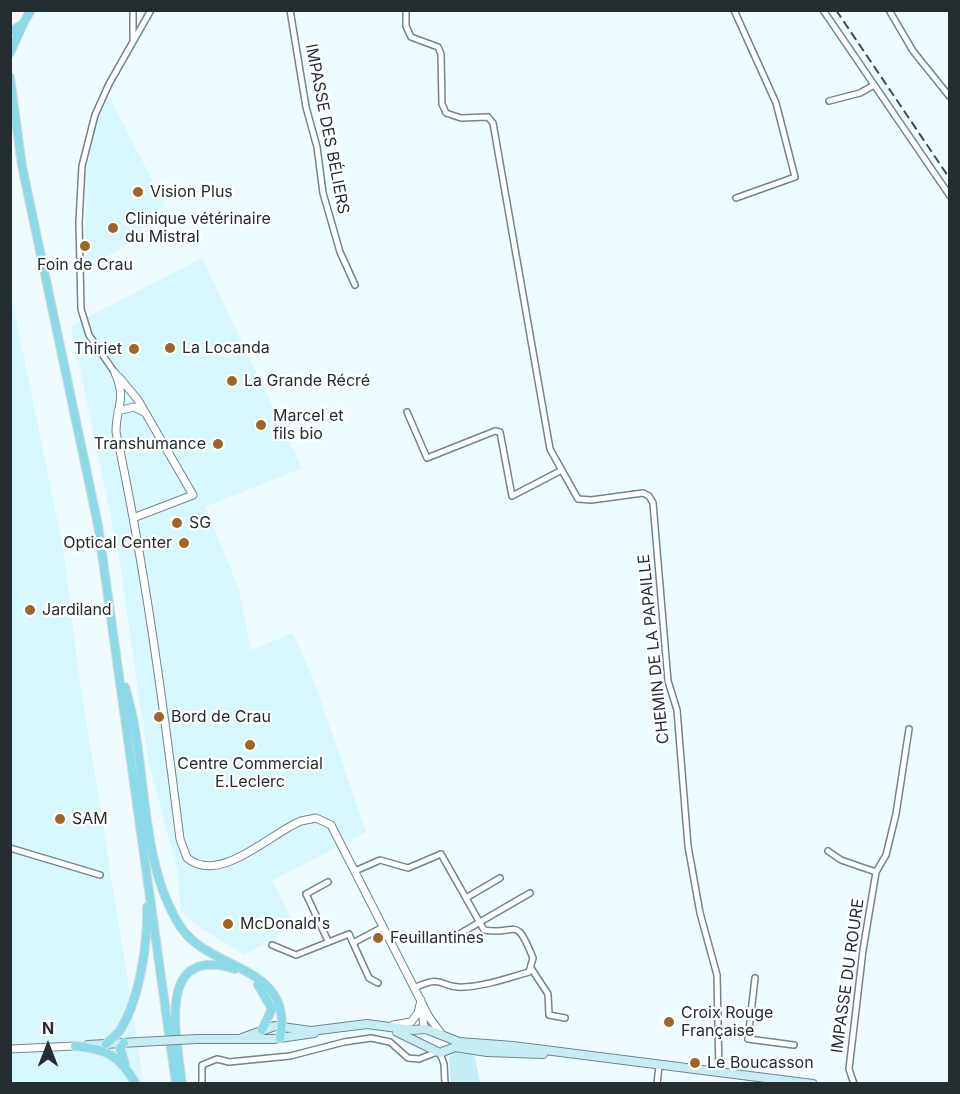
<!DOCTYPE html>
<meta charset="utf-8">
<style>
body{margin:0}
#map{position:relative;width:960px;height:1094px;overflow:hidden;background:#eefcff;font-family:Inter,sans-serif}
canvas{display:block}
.frame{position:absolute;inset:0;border:12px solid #242d2f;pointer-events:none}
.north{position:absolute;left:18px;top:1016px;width:60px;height:60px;-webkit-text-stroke:4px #fff;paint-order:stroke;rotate:0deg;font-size:16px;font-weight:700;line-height:24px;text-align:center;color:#242d2f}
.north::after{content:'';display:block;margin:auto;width:21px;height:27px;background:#242d2f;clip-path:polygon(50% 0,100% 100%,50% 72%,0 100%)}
</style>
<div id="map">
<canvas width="960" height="1094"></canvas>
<div class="frame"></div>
<div class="north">N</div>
</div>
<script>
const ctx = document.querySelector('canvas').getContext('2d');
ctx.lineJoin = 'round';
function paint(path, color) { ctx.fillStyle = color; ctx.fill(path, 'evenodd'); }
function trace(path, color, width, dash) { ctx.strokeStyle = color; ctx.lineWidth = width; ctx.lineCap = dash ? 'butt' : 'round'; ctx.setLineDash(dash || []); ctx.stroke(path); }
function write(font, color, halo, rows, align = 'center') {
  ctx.font = font + ' Inter,sans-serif'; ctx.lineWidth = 4.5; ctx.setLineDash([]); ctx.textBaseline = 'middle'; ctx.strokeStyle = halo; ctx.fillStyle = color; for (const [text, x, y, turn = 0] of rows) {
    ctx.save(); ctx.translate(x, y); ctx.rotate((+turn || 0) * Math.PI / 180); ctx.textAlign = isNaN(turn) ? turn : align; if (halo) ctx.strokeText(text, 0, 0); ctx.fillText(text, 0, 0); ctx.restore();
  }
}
paint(new Path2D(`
 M109,96l56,109 -37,39 -43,26 2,-98 8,-46z
 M202,258l100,210 -97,39 34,82 12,61 42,-17 21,48 52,151 -94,49 23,44 -50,30 -46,-28 -18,-15 -3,-39 -30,-114 -30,-208 -47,-225z
 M10,289l53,259 16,127 65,408h-133z`), '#d7f8ff');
paint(new Path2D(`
 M459,1050l15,3 6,30h-29l-2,-24 4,-8z`), '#c3edf7');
const minor = new Path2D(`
 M290,10l16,97 11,40 6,46 17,59 15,33
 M406,10v16l5,11 27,10 3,7 1,50 4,9 15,5 27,-1 5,6 57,326 28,50 13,1 52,-7 6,3 4,7 15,178 9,29 11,136 12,67 17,62 2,98
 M734,10l42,93 19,74 -59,21
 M823,10l127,186
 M889,10l24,41 37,46
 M133,39v-29
 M829,101l31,-8 14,-8
 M115,373l-26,-38 -8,-26 -2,-87 3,-56 13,-51 14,-31 42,-74
 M407,412l20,46 68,-27 5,1 12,64 48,-25
 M10,848l90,27
 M828,851l13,9 35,12
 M355,871l25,-11 28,8 33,-14 43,76c33,6 31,-17 49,28l-4,14c-21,6 -43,14 -65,15 -25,2 -18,-14 -50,1
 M466,898l34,-20
 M461,933l69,-40
 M328,941l-22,-47 22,-12
 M353,943l16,35 9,5
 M272,945l24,10 53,-21 4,9 30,-16
 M531,968l17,26 1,21 16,3
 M755,978l-7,61 46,6
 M440,1053l4,11 1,20
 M419,1059l18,-7
 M202,1084v-19l15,-6 12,3 61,-6 54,-14 27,-4 19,4 18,16 11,1
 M657,1084l2,-18
 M854,1084l-5,-15 14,-119 13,-78 10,-17 10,-41 13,-85`);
const tertiary = new Path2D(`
 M115,373c12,27 1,33 1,59 29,134 47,271 64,407l7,19c33,27 82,-24 114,-37l15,-3 15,7 98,192 11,15
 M119,377l19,23 55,95 -60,23
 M118,411l16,-4 10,5
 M422,1009l2,20
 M393,1025l18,-3 7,-9 3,-13
 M10,1049l65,-3`);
const secondary = new Path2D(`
 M397,1032l43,21 15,-6 32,5 56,2
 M242,1038l33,-12 36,5 56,-7 46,6 13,-1 33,13 54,4 300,38
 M197,1039h76l41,-6
 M88,1045l51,-3`);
const primary = new Path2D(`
 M10,32l13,-8 8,-14
 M10,53l13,-29
 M10,77l12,89 76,359 78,559
 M125,687c24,76 12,171 55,239 29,46 115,38 100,112
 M258,985l14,24 -10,21
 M124,1043l-4,5 5,16
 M106,1044c5,-5 13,-10 16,-17 18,-31 26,-85 25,-120
 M75,1046c32,3 44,9 61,38
 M182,1084c-5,-46 -28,-140 53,-115`);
trace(minor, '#71868b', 8);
trace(tertiary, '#71868b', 9);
trace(secondary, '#71868b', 10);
trace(primary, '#d8d9da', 10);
trace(minor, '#fff', 5);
trace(tertiary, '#fff', 7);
trace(secondary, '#c6ecf4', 8);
trace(primary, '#8cdae9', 8);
trace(new Path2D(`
 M836,10l114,169`), '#414b4d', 2, [9, 4.5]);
const secondaryBridge = new Path2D(`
 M139,1042l58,-3`);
trace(secondaryBridge, '#71868b', 10, []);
trace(secondaryBridge, '#c6ecf4', 8);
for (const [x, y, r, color] of [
 [138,192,6,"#a06526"],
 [113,228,6,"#a06526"],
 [85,246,6,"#a06526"],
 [170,348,6,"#a06526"],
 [134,349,6,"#a06526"],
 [232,381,6,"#a06526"],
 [261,425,6,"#a06526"],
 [218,444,6,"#a06526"],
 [177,523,6,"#a06526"],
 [184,543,6,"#a06526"],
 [30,610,6,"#a06526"],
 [159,717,6,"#a06526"],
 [250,745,6,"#a06526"],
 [60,819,6,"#a06526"],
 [228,924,6,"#a06526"],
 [378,938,6,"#a06526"],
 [669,1022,6,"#a06526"],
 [695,1063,6,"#a06526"]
]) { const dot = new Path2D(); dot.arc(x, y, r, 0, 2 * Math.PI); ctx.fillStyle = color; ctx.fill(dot); trace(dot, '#fff', 2); }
write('16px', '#242d2f', '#fff', [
 ["IMPASSE DES BÉLIERS",327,129,79],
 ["CHEMIN DE LA PAPAILLE",654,649,-96],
 ["IMPASSE DU ROURE",848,976,-82]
]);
write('16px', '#242d2f', '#fff', [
 ["Vision Plus",150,192],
 ["Clinique vétérinaire",125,219],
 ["du Mistral",125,237],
 ["Foin de Crau",85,265,"center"],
 ["La Locanda",182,348],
 ["Thiriet",122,349,"right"],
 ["La Grande Récré",244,381],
 ["Marcel et",273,416],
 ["fils bio",273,434],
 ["Transhumance",206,444,"right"],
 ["SG",189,523],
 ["Optical Center",172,543,"right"],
 ["Jardiland",42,610],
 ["Bord de Crau",171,717],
 ["Centre Commercial",250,764,"center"],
 ["E.Leclerc",250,782,"center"],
 ["SAM",72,819],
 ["McDonald's",240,924],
 ["Feuillantines",390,938],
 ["Croix Rouge",681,1013],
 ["Française",681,1031],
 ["Le Boucasson",707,1063]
], 'left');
</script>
